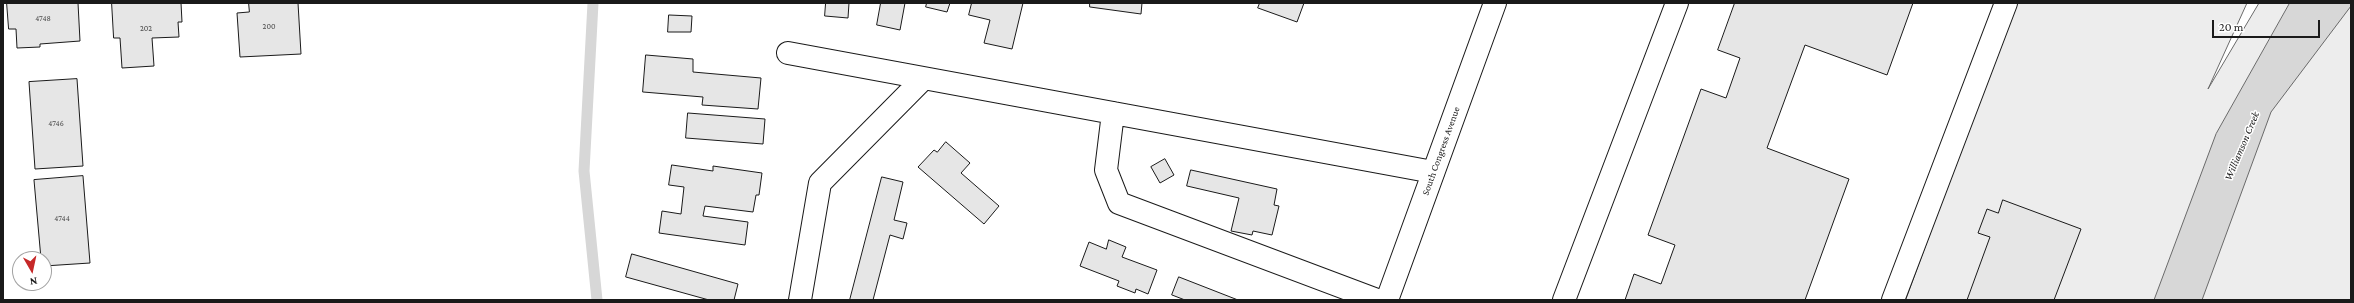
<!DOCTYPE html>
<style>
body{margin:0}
#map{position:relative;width:2354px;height:303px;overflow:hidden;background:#fff;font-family:"Crimson Pro",serif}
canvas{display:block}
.frame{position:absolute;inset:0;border:4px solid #1a1a1a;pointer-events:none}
.north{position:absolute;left:12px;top:251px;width:40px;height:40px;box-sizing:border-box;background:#fff;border:1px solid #a3a3a3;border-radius:50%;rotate:171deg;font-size:11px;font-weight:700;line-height:16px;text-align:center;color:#1a1a1a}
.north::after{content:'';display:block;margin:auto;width:14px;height:18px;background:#c62828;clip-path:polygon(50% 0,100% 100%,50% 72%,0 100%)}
.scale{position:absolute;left:2212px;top:20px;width:108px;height:18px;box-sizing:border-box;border:2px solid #1a1a1a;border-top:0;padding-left:5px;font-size:12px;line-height:14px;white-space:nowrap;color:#1a1a1a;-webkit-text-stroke:3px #fff;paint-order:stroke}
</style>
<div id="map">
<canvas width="2354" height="303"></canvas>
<div class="frame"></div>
<div class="north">N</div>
<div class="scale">20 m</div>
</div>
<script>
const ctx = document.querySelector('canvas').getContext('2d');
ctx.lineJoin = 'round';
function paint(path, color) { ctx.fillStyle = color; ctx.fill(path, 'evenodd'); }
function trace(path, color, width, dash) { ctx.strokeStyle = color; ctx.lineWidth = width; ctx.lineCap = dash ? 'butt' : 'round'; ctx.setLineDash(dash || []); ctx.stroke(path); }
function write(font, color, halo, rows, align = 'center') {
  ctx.font = font + ' "Crimson Pro",serif'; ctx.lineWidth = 3; ctx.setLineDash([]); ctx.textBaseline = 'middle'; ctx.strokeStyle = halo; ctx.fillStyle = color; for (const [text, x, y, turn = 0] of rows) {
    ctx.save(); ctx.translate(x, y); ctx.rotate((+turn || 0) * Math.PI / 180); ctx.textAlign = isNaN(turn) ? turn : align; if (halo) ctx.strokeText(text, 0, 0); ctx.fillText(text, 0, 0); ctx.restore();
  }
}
const built = new Path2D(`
 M2015,3h232l-39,86 51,-86h92v297h-445z`);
paint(built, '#ededed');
trace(built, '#6a6a6a', 1);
const water = new Path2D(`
 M2290,3h61v3l-80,106 -69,188h-48l62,-166z`);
paint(water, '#d7d7d7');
trace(water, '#6a6a6a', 1);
trace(new Path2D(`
 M593,3l-9,168 13,129`), '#d7d7d7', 11);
const building = new Path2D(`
 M7,3h71l2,38 -40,3v3l-23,1 -1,-19h-7z
 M112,3h69l1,19h-4l1,15 -27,1 2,28 -32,2 -2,-30h-6z
 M249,3h49l3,51 -61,3 -3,-44 12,-1z
 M826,3h23l-1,15 -23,-2z
 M881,3h24l-5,27 -23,-5z
 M927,3h23l-3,9 -21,-5z
 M972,3h51l-11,46 -28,-6 6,-23 -21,-5z
 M1090,3h52l-1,11 -51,-7z
 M1260,3h44l-7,19 -39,-14z
 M1735,3h178l-26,72 -82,-30 -38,103 82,31 -44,121h-180l9,-26 27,10 14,-39 -27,-10 53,-146 25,9 14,-40 -22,-8z
 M669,15l23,1 -1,16h-23z
 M646,55l47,4v13l68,6 -3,31 -56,-4 1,-8 -60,-5z
 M77,79l6,87 -48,3 -6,-87z
 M688,113l77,6 -2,25 -77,-6z
 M946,142l24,21 -9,10 38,33 -15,18 -66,-57 16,-17 3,2z
 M1165,159l9,16 -14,8 -9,-16z
 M672,165l41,6v-5l49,7 -3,22h-3l-3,17 -48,-6 -2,10 45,6 -3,23 -86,-12 3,-22 19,3 3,-27 -15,-2z
 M1191,170l86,19 -3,16 5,1 -7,29 -19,-4 -1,4 -21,-4 8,-33 -52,-12z
 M83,176l7,87 -46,3v-7h-3l-7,-79z
 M882,177l21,5 -9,38 13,3 -4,16 -13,-4 -17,65h-23z
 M2003,200l78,29 -27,71h-87l23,-63 -12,-4 9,-24 11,4z
 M1109,240l17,7 -4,10 35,13 -9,24 -12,-5 -1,4 -18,-7 2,-5 -39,-15 9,-24 17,7z
 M632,254l106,30 -4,16h-25l-83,-23z
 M1179,277l59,23h-53l-13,-5z`);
paint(building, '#e6e6e6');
trace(building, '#1a1a1a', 1);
const minor = new Path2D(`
 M788,53l645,119
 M1113,113l-7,57 13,33 258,97
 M800,300l20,-117 103,-104
 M1564,300l113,-297
 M1893,300l113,-297`);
const major = new Path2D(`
 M1387,300l108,-297`);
trace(minor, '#1a1a1a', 24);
trace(major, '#1a1a1a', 24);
trace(minor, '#fff', 22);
trace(major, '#fff', 22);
write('8px', '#4d4d4d', null, [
 ["4748",43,19],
 ["200",269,27],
 ["202",146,29],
 ["4746",56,124],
 ["4744",62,219]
]);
write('10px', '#1a1a1a', '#fff', [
 ["South Congress Avenue",1441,151,-70]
]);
write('italic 11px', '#1a1a1a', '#fff', [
 ["Williamson Creek",2242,146,-67]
]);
</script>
